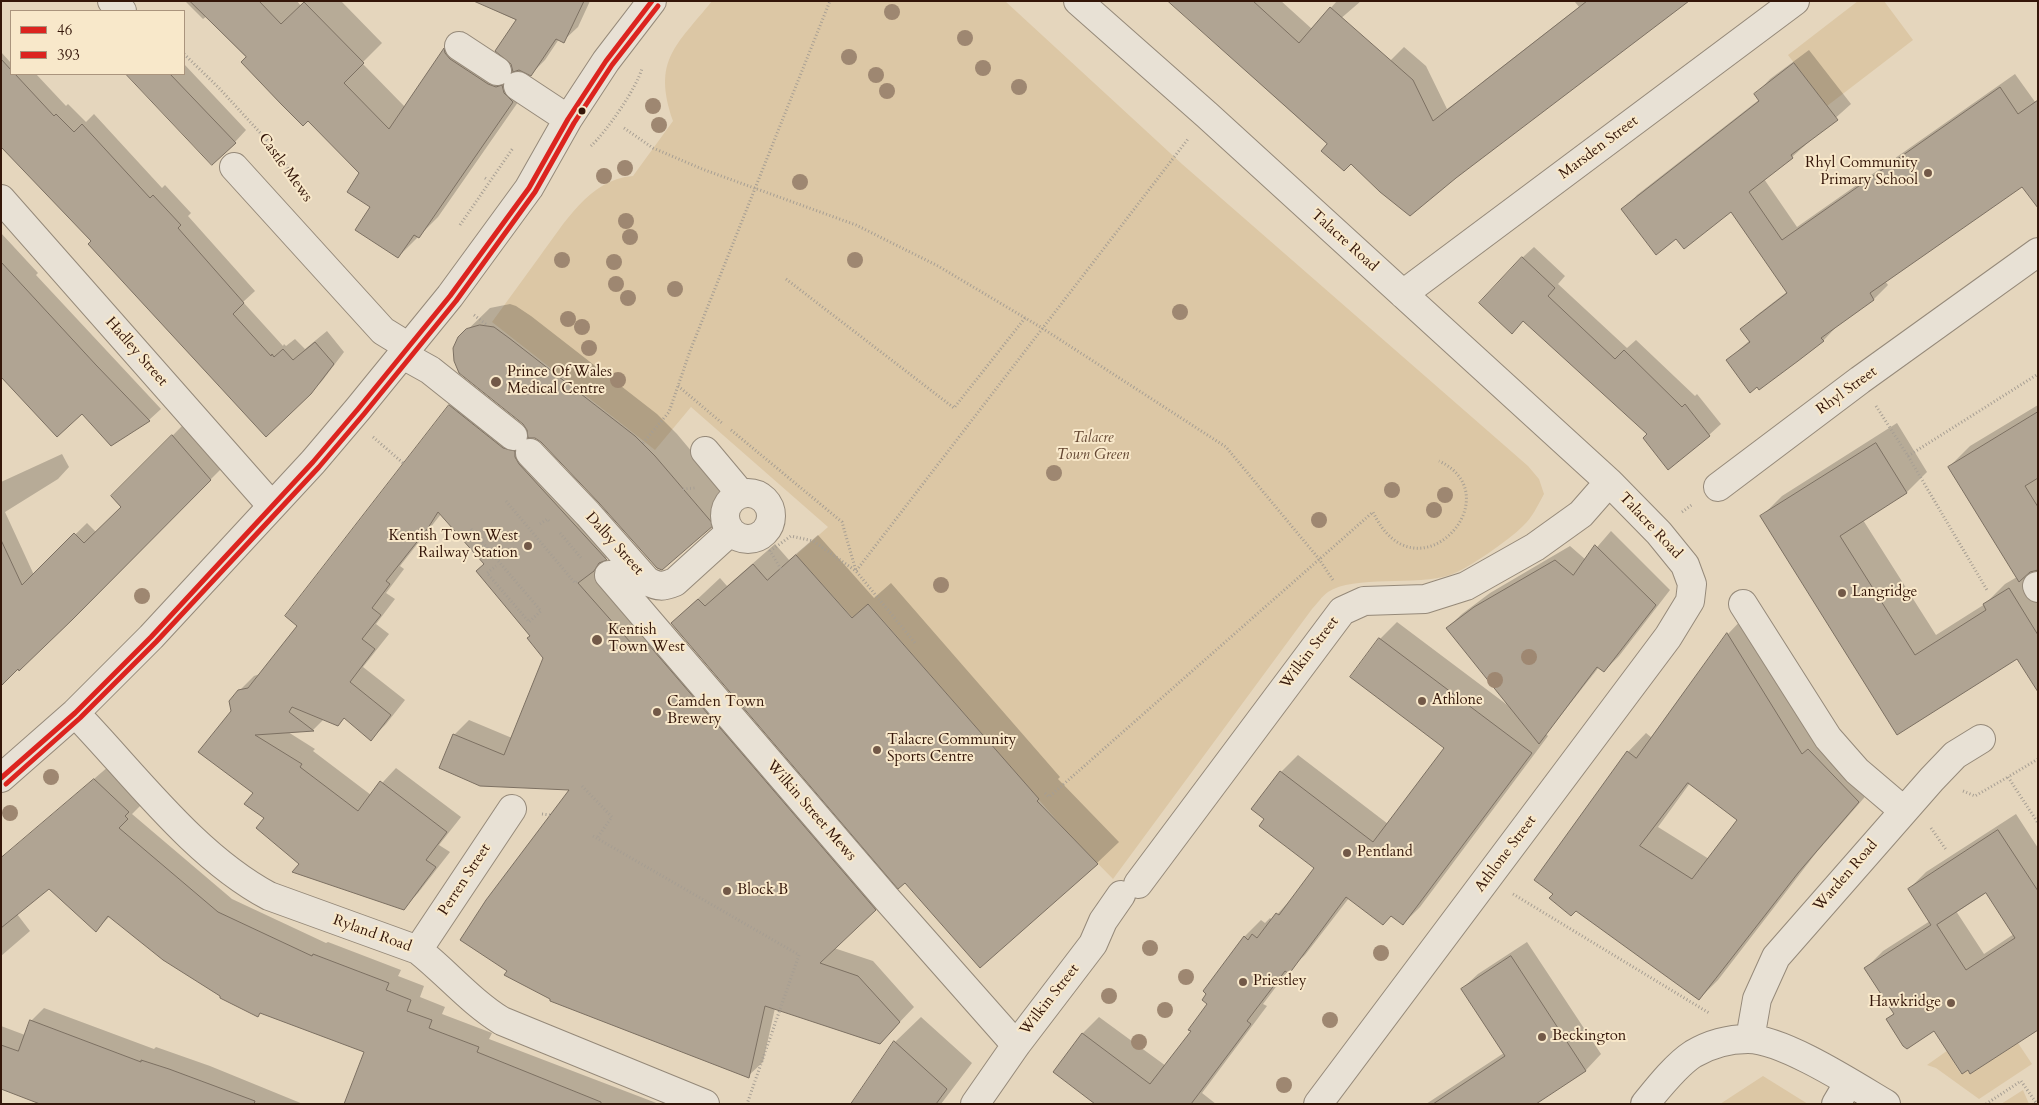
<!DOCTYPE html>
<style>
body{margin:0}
#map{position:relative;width:2039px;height:1105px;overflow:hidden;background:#e5d6bd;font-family:Cardo,serif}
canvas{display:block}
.frame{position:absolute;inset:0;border:2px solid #341609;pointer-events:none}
.legend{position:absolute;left:10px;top:10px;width:175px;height:65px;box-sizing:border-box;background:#f8e8ca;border:1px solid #aa947d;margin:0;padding:6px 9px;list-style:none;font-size:15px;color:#341609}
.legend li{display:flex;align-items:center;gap:10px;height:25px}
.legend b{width:25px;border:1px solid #aa947d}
</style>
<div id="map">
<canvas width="2039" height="1105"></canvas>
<div class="frame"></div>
<ul class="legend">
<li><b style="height:6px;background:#dc241f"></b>46</li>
<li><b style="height:6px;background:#dc241f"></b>393</li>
</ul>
</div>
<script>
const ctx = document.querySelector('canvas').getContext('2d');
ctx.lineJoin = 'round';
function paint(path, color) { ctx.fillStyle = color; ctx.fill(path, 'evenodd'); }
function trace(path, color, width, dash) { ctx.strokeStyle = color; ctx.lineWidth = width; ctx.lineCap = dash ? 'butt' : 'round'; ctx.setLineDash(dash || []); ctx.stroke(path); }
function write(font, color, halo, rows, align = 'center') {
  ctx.font = font + ' Cardo,serif'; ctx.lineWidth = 4; ctx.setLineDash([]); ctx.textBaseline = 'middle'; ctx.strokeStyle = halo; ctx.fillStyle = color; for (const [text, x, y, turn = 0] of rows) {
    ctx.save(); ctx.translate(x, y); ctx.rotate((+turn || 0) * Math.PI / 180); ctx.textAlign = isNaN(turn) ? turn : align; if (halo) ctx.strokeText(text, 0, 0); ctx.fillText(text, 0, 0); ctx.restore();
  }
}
paint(new Path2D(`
 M712,1h293l177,163 346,302 11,13 5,15c-6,11 -12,24 -21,32 -14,14 -55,43 -73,49 -32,11 -97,0 -122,17 -6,4 -11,12 -16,17l-199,270 -47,-48 -197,-227 -16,14 -57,-63 32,-28 -137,-120 -36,43 -163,-128c16,-22 32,-44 48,-66 24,-32 49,-77 93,-80l40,-55c-21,-61 3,-75 39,-120z
 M1858,1h26l29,39 -86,66 -39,-51z
 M2018,1043l14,21 -53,35 -43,-31 -9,-3 24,-17 2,13 8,13 7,-4 2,4z
 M1763,1076l45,28h-88z
 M2023,1090l6,14h-28z`), '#dcc7a5');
paint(new Path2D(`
 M185,1h112l4,5 5,-5h35l41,42 -20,20 43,44 40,-58 18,-18 1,3 49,33 5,-47 -36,-19h108l-12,26 -15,14 -4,-2 -14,21 -14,14 -9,-4 1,4 9,8 -94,135 -40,40 -26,-50 -12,-34 -153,-157 -4,3z
 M1169,1h112l31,28 25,-28h24l-22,19 49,43 16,-16 22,19 21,43 15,-11 43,39 -176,7z
 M1576,1h111l-214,91 12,-12 94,-73 -4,-5z
 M1809,50l42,54 -59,53 -28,22 33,48 218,-153 23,32 -16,79 -137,96 3,4 -14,14 -37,27 -14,15 -66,44 -29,-25 22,-20 -8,-11 15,-14 31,-24 -56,-81 -56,27 -53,-27 14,-15 123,-96 -4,-5 14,-15z
 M1,52l10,11v11h25l30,32 2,-2 18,18 8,-8 68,74 3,-3 26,28 -3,3 67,75 -12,11 40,44 1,-2 2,2 9,-7 10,10 22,-18 17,21 -22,29 -12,12 -217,-152 -92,-96z
 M184,64l62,66 -11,12 -106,-67 1,-1h54z
 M1,233l37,40 -2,2 125,134 -12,11 -38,24 -29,-32 -81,-37z
 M1534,247l31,29 -7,8 69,64 9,-8 59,56 2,-2 24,30 -12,11 -60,-1 -125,-114 -2,-62z
 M510,304l6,2 15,10 126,98 20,20 58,69 -22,22 -113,-23 -72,-73 -69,-91 31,-30z
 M464,391l54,43 11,3v5l92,102 -27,26 60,68 236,257 -56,53 39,13 41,46 -19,20 -120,-19 -12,54 -15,14 -177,-287 -117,-54 15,-15 43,18 33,-80 -60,-94 -44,-50 -41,52 4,3 -18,24 9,6 -19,25 13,10 -26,33 42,33 -19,24 -15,15 -26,-22 -8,8 -13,-6 -11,11 -25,2 27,17 -2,2 58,44 25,-27 65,49 -22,28 11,7 -32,41 -14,15 -103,-45 -36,-45 -10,-25 -23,-82 7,-20 15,-15 6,-2 39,-48 151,-220z
 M2038,405v285l-20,-32 -120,75 -137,-216 21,-21 115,-73 30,49 -20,20 -44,28 73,115 49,-31 20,-20 12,-7 -68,-110 21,-21z
 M184,424l38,44 -151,151 -53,48h-17v-185l61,-28 7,13 -11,12 -53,33 29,63 53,-52 9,9 27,-25 -10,-11z
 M1611,531l59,59 -51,66 -15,15 -5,-4 -53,67 2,2 -128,171 -17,17 -11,-9 -43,-17 -44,57 -17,16 -25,33 4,2 -65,87 14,11h-119l-43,-32 29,-39 16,-16 67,49 26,-35 17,-27 35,-67 17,-17 4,3 5,-5 2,2 21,-23 23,-29 -51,-49 16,-47 17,-17 90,69 57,-77 -94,-70 29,-38 17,-17 113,85 -63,-79 15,-14 28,-21 80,-47 16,14z
 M818,535l56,63 17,-15 169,194 -2,2 61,63 -22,21 -425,-240 48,-45 7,8 48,-42 14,16z
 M1746,615l131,168 -61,70 -98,127 -19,19 -123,-90 52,-157 18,-19 6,5 76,-104zM1690,783l49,36 -30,40 -51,-32z
 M109,766l32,39 -9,9 100,85 94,44 2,-1 73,28 -3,6 26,10 -4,11 25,10 -3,7 50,19 -3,6 170,65h-314l20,-53 -104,-39 -3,3 -36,-19 -112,-80 -14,14 -47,-42 -32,26 13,17 -29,25v-97z
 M2016,814l22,34v180l-104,1 -46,-10 7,-7 -29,-44 17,-17 47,-30 -21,-32 17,-17zM1986,891l28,43 -30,20 -28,-43z
 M1527,942l74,112 -15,16 -52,34h-108l78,-51 -42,-64 16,-15z
 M44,1008l110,41 2,-2 54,19 93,38h-261l-41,-16v-62l24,9 6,-14z
 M921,1017l51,46 -31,41h-89l43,-62z`), '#0003');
const building = new Path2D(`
 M190,1h69l22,23 23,-22 60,61 -20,20 45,46 55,-81 1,5 5,6 38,25 8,3 6,-2 2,8 9,9 -94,136 -5,-3 -16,23 -43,-28 15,-23 -23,-15 12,-19 -51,-52 -5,5 -22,-22 -40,-42 5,-5z
 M474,1h110l-20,42 -8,-4 -25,37 -12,-6 -6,2 -2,-8 -16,-13 21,-31z
 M1168,1h85l46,42 31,-36 83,73 20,41 154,-120h102l-233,177 -46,38 -30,-24 -29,-28 -7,7 -23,-20 6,-7z
 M1,59l10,11v4h4l39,42 2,-2 18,18 8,-8 68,74 3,-3 28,30 -3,3 66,75 -11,11 38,42 1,-2 2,3 9,-8 10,11 22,-18 19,22 -23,30 -45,43 -178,-193 3,-3 -90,-94z
 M1794,63l44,57 -47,35 2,3 -44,34 33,48 218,-153 18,27 20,-14v108l-16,-21 -152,106 4,7 -53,38 3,3 -26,20 -39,29 -2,-3 -7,6 -24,-33 24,-18 -10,-13 47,-36 -56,-81 -47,37 -8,-10 -20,16 -35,-46 138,-108 -5,-7z
 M126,74h44l66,69 -24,22z
 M1522,257l33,31 -7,8 67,63 9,-9 58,57 3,-3 25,32 -42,34 -25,-32 4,-4 -124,-113 -11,13 -33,-31z
 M1,262l95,103 54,56 -39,25 -29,-32 -25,23 -56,-60z
 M480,325l14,2 15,11 126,98 20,20 59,69 -52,45 -5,-2 -58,-65 -58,-61 -6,-4h-7l-1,-8 -4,-6 -64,-51 -5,-12 -1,-13 5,-11 8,-8z
 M449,405l54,43 12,3v6l4,7 88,96 -8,3 -5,8 -16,12 61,69 9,-8 228,266 -56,53 38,13 42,46 -20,22 -115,-38 -16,72 -199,-77v-2l-46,-24 3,-4 -47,-31 26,-40 83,-110 -89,-4 -41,-18 14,-34 51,21 39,-97 -16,-20 3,-2 -54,-65 8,-7 -46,-52 -10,16 -42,53 4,3 -18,24 9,7 -19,24 13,10 -25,33 41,33 -20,26 -27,-23 -6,8 -46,-19 -3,5 25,19 -59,4 47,29 -2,3 58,44 22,-30 67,51 -21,28 10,7 -32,43 -112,-38 7,-8 -43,-36 8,-10 -20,-14 9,-11 -55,-41 33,-41 -2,-10 9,-11 10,-2 49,-62 -12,-10z
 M2038,412v66l-13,8 13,21v63l-8,2 -11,10 -71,-115z
 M172,435l39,45 -139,140 -53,51 -1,-2 -17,17v-146l21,45 52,-52 10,10 37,-36 -10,-11z
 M1876,443l31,50 -67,43 75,119 71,-45 -3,-6 26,-16 29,47v57l-21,-33 -120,76 -137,-219z
 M1595,545l61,60 -52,67 -7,-5 -58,77 -93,-116 28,-21 81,-47 18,15z
 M796,555l56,63 16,-14 171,195 -2,2 61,63 -118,104 -75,-85 -7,6 -227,-266 27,-24 7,7 48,-42 14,16z
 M1727,633l75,121 6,-5 51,53 -61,71 -99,127 -123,-89 -5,5 -22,-18 4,-4 -19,-14 93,-129 9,7zM1688,783l49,37 -45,59 -52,-33z
 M1379,638l153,115 -129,172 -12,-9 -8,9 -37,-28 -57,77 -4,-3 -38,50 4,3 -60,80h-96l-42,-32 29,-39 68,51 41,-53 -3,-1 19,-26 -5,-4 4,-6 -3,-3 41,-55 4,4 4,-6 5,4 19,-25 3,2 35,-47 -55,-42 5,-7 -13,-10 29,-38 93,71 71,-94 -94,-71z
 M94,779l35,33 -4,4 3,3 -9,9 99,84 94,44 1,-2 76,29 -3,7 25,10 -4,11 25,9 -3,8 50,19 -2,5 124,50v2h-257l20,-52 -104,-39 -2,4 -38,-19v-2l-57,-36 -55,-44 -12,16 -47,-43 -48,39v-70z
 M1998,830l40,61v139l-68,44 -2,-4 -6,4 -28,-43 -27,18 -4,-3 -17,-27 8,-5 -30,-46 67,-43 -23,-36zM1986,893l29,45 -49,32 -29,-45z
 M1511,956l75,115 -50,33h-103l72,-48 -44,-67z
 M30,1020l111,42v-2l28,9 86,32 -1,3h-214l-39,-15v-44l17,6z
 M894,1041l53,48 -11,15h-85z`);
paint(building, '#b0a493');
trace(building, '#7c7062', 1);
const minor = new Path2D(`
 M112,1l10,10
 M1078,1l129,114 402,367 50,51 26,32 7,19 -2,17 -22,36 -350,467
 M459,46l38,25
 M518,86l50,33
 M234,167l149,164 26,16
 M1,199l270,306
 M1403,294l392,-293
 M403,355l27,15 83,66
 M705,451l36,43
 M530,453l58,61 59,67c11,6 16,6 28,1l55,-50
 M1718,487l142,-107 178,-128
 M725 516a23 23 0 1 1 46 0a23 23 0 1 1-46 0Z
 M609,575l277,323 130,147
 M2037,586l1,2
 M1743,604l85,134 29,33 47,40
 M75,713c59,61 119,143 194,183l149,54c29,23 53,52 84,71l203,83
 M1,778l74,-65 76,-76 162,-175 45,-53 92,-113 79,-108 39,-69 38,-58 46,-60
 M1138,884l204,-273 22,-10 61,-2 41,-13 69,-39 46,-33 28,-32
 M418,950l94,-141
 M1750,1039l7,-40 19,-42 156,-178 23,-24 26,-16
 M975,1104l41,-59 77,-101 10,-23 18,-26
 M1645,1104c13,-16 31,-39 48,-50 17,-10 35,-15 55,-15 35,0 106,46 138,65
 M1836,1104l13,-22`);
trace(minor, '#958979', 30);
trace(new Path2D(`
 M184,54l35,34 57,62 34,51
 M624,128l29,20 49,21 154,56 82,41 104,62 184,119 93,112 14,21
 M591,146c15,-14 46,-58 51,-78
 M485,178l3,2
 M460,225l53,-77
 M786,279l168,129 71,-90
 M474,315l13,10
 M678,386l44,37
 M1876,406l32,50 79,134
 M731,430l111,92 14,49 59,72
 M373,437l30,26
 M643,443l26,-31 21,-61 140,-350
 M1908,456l130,-82
 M683,489l12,-1
 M506,501l69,82 3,-2
 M1682,512l11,-8
 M540,524l7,-5 2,2
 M471,529l70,82 -12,11 -42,-49 9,-7
 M560,533l22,26
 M781,569l-11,-18 21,-15 22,5 43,30 332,-432
 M2038,759l-30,18 30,46
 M582,786l30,31 -15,21
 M1963,791l12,5 33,-19
 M1045,793l4,4 324,-285c43,92 141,-16 66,-51
 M542,814l8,1
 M1931,828l16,23
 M593,836l206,119 -52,149
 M1513,894l196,119
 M1986,1104l35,-23 16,23`), '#a69e93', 3, [1, 2.5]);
trace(minor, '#e8e1d5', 28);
trace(new Path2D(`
 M1,778l74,-65 76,-76 162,-175 45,-53 92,-113 79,-108 39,-69 38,-58 46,-60`), '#dc241f', 5);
trace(new Path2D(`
 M6,784l74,-66 76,-76 163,-175 45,-53 92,-113 79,-109 39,-69 38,-58 46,-59`), '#dc241f', 5);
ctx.fillStyle = '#9e8771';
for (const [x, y] of [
 [892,12],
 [965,38],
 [849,57],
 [983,68],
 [876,75],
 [1019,87],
 [887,91],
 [653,106],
 [659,125],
 [625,168],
 [604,176],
 [800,182],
 [626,221],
 [630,237],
 [562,260],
 [855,260],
 [614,262],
 [616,284],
 [675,289],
 [628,298],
 [1180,312],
 [568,319],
 [582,327],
 [589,348],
 [618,380],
 [1054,473],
 [1392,490],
 [1445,495],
 [1434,510],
 [1319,520],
 [941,585],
 [142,596],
 [1529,657],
 [1495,680],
 [51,777],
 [10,813],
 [1150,948],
 [1381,953],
 [1186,977],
 [1109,996],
 [1165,1010],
 [1330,1020],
 [1139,1042],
 [1284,1085]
]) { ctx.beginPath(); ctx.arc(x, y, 8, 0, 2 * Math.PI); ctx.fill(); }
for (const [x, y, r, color] of [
 [582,111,4.5,"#341609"],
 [1928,173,5,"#725948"],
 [496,382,6,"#725948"],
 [528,546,5,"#725948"],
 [1842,593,5,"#725948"],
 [597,640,6,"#725948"],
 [1422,701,5,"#725948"],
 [657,712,5,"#725948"],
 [877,750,5,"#725948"],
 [1347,853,5,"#725948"],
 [727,891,5,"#725948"],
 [1243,982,5,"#725948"],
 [1951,1003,5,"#725948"],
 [1542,1037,5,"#725948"]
]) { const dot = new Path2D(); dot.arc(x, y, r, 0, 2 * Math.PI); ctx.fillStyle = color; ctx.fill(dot); trace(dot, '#f8e8ca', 2); }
write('15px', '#341609', '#f8e8ca', [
 ["Marsden Street",1599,148,-37],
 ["Castle Mews",285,168,54],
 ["Talacre Road",1344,241,42],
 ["Hadley Street",136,352,49],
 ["Rhyl Street",1847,391,-36],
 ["Talacre Road",1650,526,47],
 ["Dalby Street",614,544,48],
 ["Wilkin Street",1310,653,-53],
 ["Wilkin Street Mews",811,811,49],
 ["Athlone Street",1506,854,-53],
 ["Warden Road",1846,876,-49],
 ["Perren Street",465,880,-57],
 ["Ryland Road",372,934,20],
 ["Wilkin Street",1050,1000,-52]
]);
write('15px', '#341609', '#f8e8ca', [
 ["Rhyl Community",1918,164,"right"],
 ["Primary School",1918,181,"right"],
 ["Prince Of Wales",507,373],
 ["Medical Centre",507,390],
 ["Kentish Town West",518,537,"right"],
 ["Railway Station",518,554,"right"],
 ["Langridge",1852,593],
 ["Kentish",608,631],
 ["Town West",608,648],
 ["Athlone",1432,701],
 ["Camden Town",667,703],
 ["Brewery",667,720],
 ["Talacre Community",887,741],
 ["Sports Centre",887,758],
 ["Pentland",1357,853],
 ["Block B",737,891],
 ["Priestley",1253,982],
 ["Hawkridge",1941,1003,"right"],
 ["Beckington",1552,1037]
], 'left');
write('italic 15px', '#644732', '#f8e8ca', [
 ["Talacre",1093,439],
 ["Town Green",1093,456]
]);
</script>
